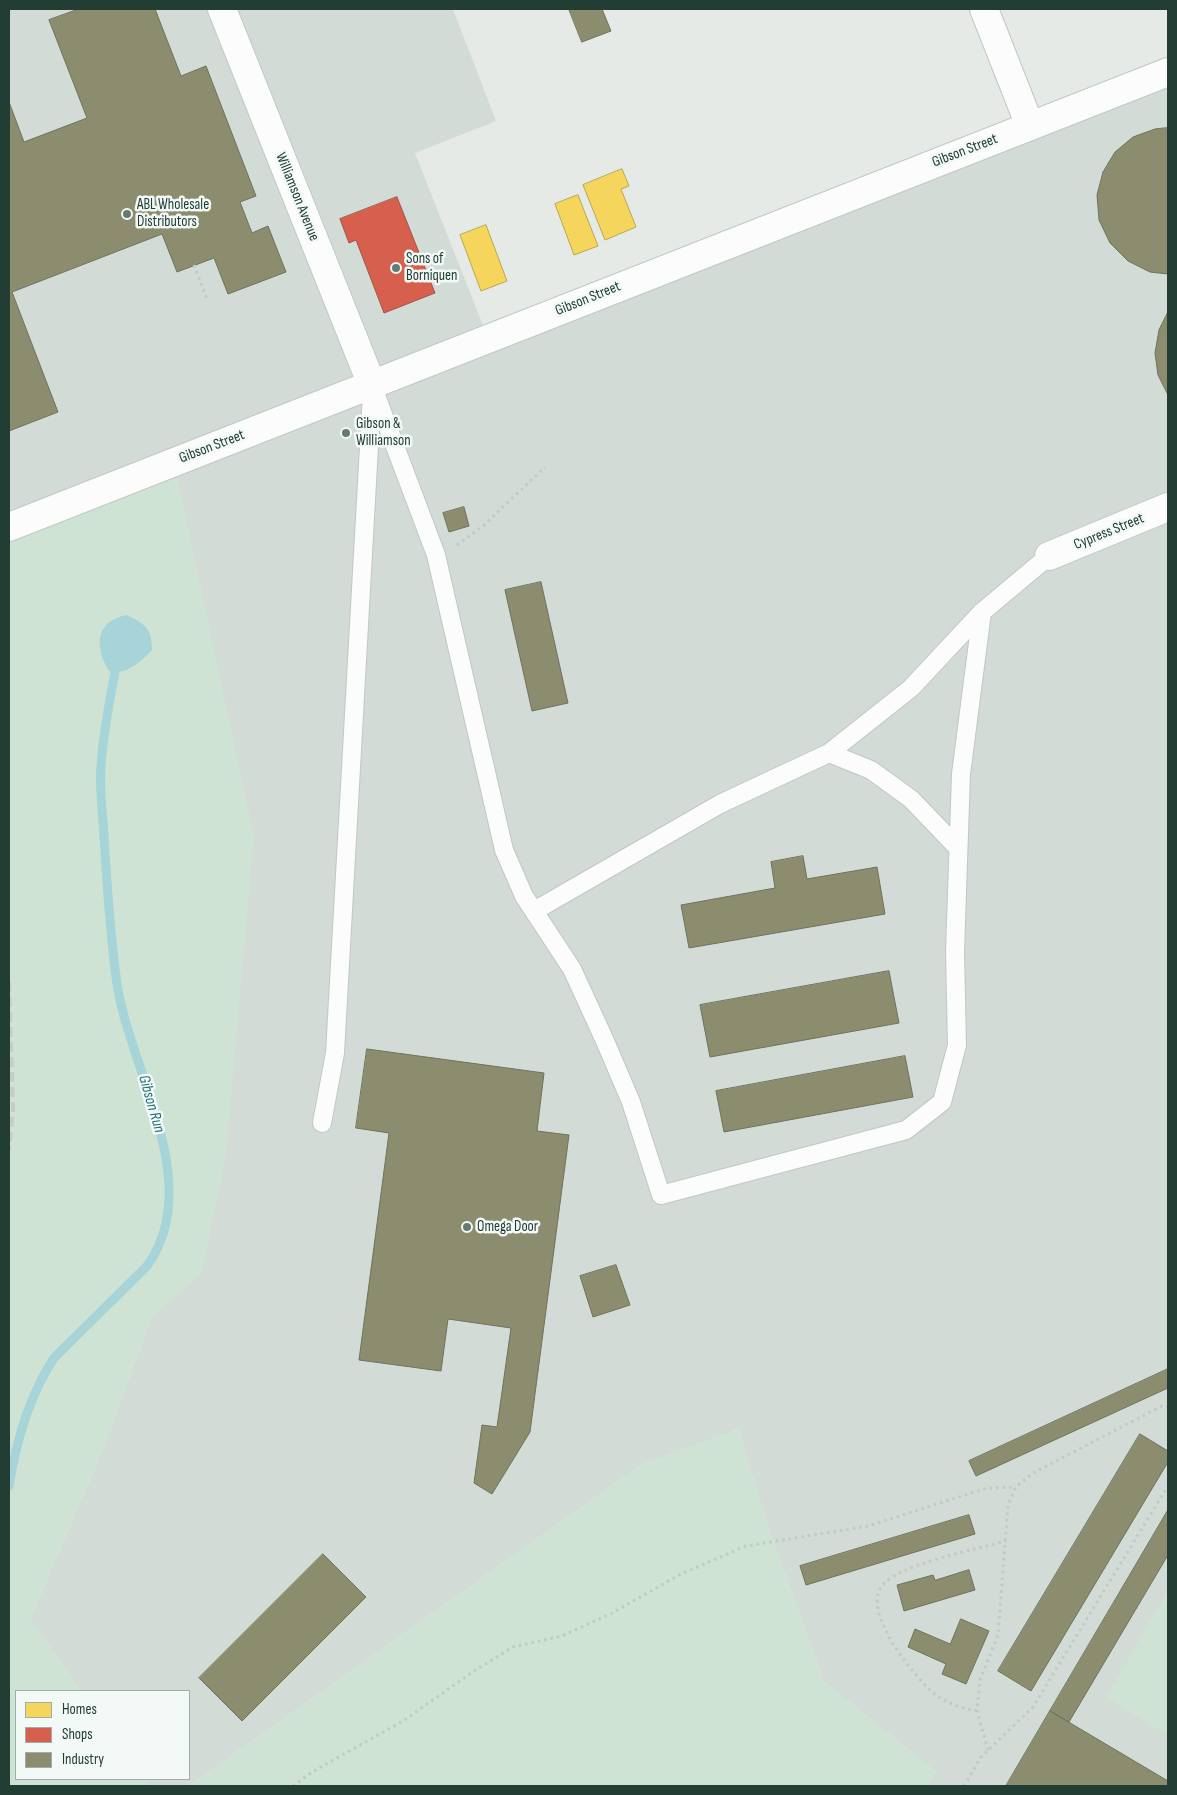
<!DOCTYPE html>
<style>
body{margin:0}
#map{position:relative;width:1177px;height:1795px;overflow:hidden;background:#e5eae7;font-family:"Sofia Sans Condensed",sans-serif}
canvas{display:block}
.frame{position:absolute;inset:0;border:10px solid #223e34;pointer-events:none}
.legend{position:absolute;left:15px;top:1690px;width:175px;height:90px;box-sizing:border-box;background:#f3f9f6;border:1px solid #9faea8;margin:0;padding:6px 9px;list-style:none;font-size:15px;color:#223e34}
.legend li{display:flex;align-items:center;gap:10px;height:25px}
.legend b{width:25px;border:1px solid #9faea8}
</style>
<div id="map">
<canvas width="1177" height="1795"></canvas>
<div class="frame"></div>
<ul class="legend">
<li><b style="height:14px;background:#f6d55c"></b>Homes</li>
<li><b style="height:14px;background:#d6604d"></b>Shops</li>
<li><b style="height:14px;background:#8c8c6e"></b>Industry</li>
</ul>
</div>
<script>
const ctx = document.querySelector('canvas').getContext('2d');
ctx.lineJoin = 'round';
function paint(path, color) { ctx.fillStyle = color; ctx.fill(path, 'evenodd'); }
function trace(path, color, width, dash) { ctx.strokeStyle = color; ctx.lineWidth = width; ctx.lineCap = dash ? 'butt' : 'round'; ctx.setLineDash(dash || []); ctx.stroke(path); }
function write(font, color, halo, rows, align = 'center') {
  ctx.font = font + ' "Sofia Sans Condensed",sans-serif'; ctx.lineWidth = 5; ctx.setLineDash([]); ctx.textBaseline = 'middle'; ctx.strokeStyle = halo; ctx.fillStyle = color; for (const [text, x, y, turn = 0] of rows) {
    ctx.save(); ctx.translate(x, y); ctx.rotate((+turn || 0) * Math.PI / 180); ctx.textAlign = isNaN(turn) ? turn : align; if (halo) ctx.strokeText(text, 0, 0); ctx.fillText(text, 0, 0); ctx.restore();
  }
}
paint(new Path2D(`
 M9,9h444l43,112 -81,32 73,185 680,-266v1714h-242l10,-14 -112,-90 -55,-153 -31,-100 -97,36 -452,321h-40l-6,-7h46v-88h-108l-51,-72 73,-170 49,-133 50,-43 -193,-746z`), '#d3dbd7');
paint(new Path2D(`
 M174,462l80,374 -28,319 -24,119 -50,42 -49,133 -73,170 51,72h-65v88h127l6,7h-140v-1259z
 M738,1429l31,100 55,153 112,90 -10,14h-737l452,-321z
 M1168,1591v145l-62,-39z`), '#cee3d3');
paint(new Path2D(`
 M127,615c18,9 25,13 25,35 -12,12 -24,25 -43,21 -15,-24 -14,-50 18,-56z`), '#a6d4d8');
const homes = new Path2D(`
 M622,169l7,17 -8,3 15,38 -31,13 -22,-55z
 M578,195l20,51 -24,9 -19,-51z
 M486,225l21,56 -26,10 -21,-56z`);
paint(homes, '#f6d55c');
trace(homes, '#b6a850', 1);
const shops = new Path2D(`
 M397,197l38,96 -51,20 -28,-73 -7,3 -9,-24z`);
paint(shops, '#d6604d');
trace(shops, '#a05646', 1);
const industry = new Path2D(`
 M79,9h76l26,67 25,-10 50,130 -16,6 12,31 16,-7 18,46 -58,22 -14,-36 -37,14 -15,-38 -150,58 46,120 -49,19v-329l15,40 63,-24 -38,-98z
 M569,9h33l9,22 -29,11z
 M1168,128v146l-18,-2 -22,-11 -18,-18 -11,-23 -2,-25 6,-23 12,-20 18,-15 22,-8z
 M1168,312v83l-10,-20 -3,-22 4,-23z
 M464,507l5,19 -20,6 -6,-19z
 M541,582l27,121 -36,8 -27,-121z
 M803,856l4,23 70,-12 8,47 -196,34 -8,-43 94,-17 -4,-26z
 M889,971l10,52 -189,34 -10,-52z
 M367,1049l177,24 -7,58 32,4 -39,297 -38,62 -18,-11 8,-58 15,2 14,-99 -63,-9 -7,52 -82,-11 30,-227 -33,-5z
 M905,1056l8,41 -189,35 -8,-41z
 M616,1265l14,40 -37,12 -13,-41z
 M1168,1369v19l-192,88 -7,-15z
 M1140,1434l28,17v11l-137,229 -33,-20z
 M1168,1510v45l-99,167 -19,-11z
 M969,1515l6,19 -169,51 -6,-19z
 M323,1554l43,43 -124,124 -43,-43z
 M969,1570l6,20 -71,21 -7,-26 36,-10 2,5z
 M961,1619l28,12 -23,53 -24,-10 4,-10 -38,-17 7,-18 35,15z
 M1050,1711l118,70v5h-162z`);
paint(industry, '#8c8c6e');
trace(industry, '#6c755d', 1);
trace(new Path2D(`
 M9,1486c7,-44 20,-90 45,-128l93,-92c59,-82 -17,-195 -30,-282 -7,-49 -10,-98 -13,-147 -1,-23 -5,-48 -3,-71 2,-32 8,-63 14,-94`), '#a6d4d8', 9);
const lane = new Path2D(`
 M372,385l64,170 68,295 20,46 48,73 33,72 26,61 30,93 245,-65 36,-28 15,-57 -2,-93 6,-178 21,-162
 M829,753l42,17 40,29 47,49
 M534,911l186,-107 109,-51 82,-65 71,-76 67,-56
 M322,1123l13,-70 37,-660`);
const street = new Path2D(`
 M984,9l46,117
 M1049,556l119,-49`);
const secondary = new Path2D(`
 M222,9l150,376
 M9,527l1159,-455`);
trace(lane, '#c2c7c4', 20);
trace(street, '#c2c7c4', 30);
trace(secondary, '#c0c8c4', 30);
trace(new Path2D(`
 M194,265l14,37
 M457,545l26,-19 62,-59
 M977,1711c-16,-3 -32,-8 -45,-19 -19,-18 -69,-78 -51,-105 16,-23 97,-38 125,-46
 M988,1750l-11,-39 3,-31 18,-45 10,-130 8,-18 17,-14 129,-67 6,1
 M293,1786l19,-14 91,-51 71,-50 39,-24 49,-11 50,-23 69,-39 65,-28 122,-20 119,-38 29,-1
 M964,1786l17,-29 52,-50 135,-221`), '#c1cac5', 3, [2.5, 4]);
trace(lane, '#fbfcfb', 18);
trace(street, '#fbfcfb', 28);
trace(secondary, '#fbfcfb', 28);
trace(new Path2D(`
 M9,982l4,127 -4,40`), '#c7cbc9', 4, [10, 5]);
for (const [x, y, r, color] of [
 [127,214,5,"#667a73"],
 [396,268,5,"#667a73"],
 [346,433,5,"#667a73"],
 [467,1227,5,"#667a73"]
]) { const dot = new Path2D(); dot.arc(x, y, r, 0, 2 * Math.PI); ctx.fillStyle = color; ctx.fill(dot); trace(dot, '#f3f9f6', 2); }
write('15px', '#223e34', '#f3f9f6', [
 ["Gibson Street",965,151,-21],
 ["Williamson Avenue",297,197,68],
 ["Gibson Street",588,299,-22],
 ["Gibson Street",212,447,-21],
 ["Cypress Street",1109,532,-22]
]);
write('15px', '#223e34', '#f3f9f6', [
 ["ABL Wholesale",137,205],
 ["Distributors",137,222],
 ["Sons of",406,259],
 ["Borniquen",406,276],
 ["Gibson &",356,424],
 ["Williamson",356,441],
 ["Omega Door",477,1227]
], 'left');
write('italic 16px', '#1d7079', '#f3f9f6', [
 ["Gibson Run",151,1104,74]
]);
</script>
